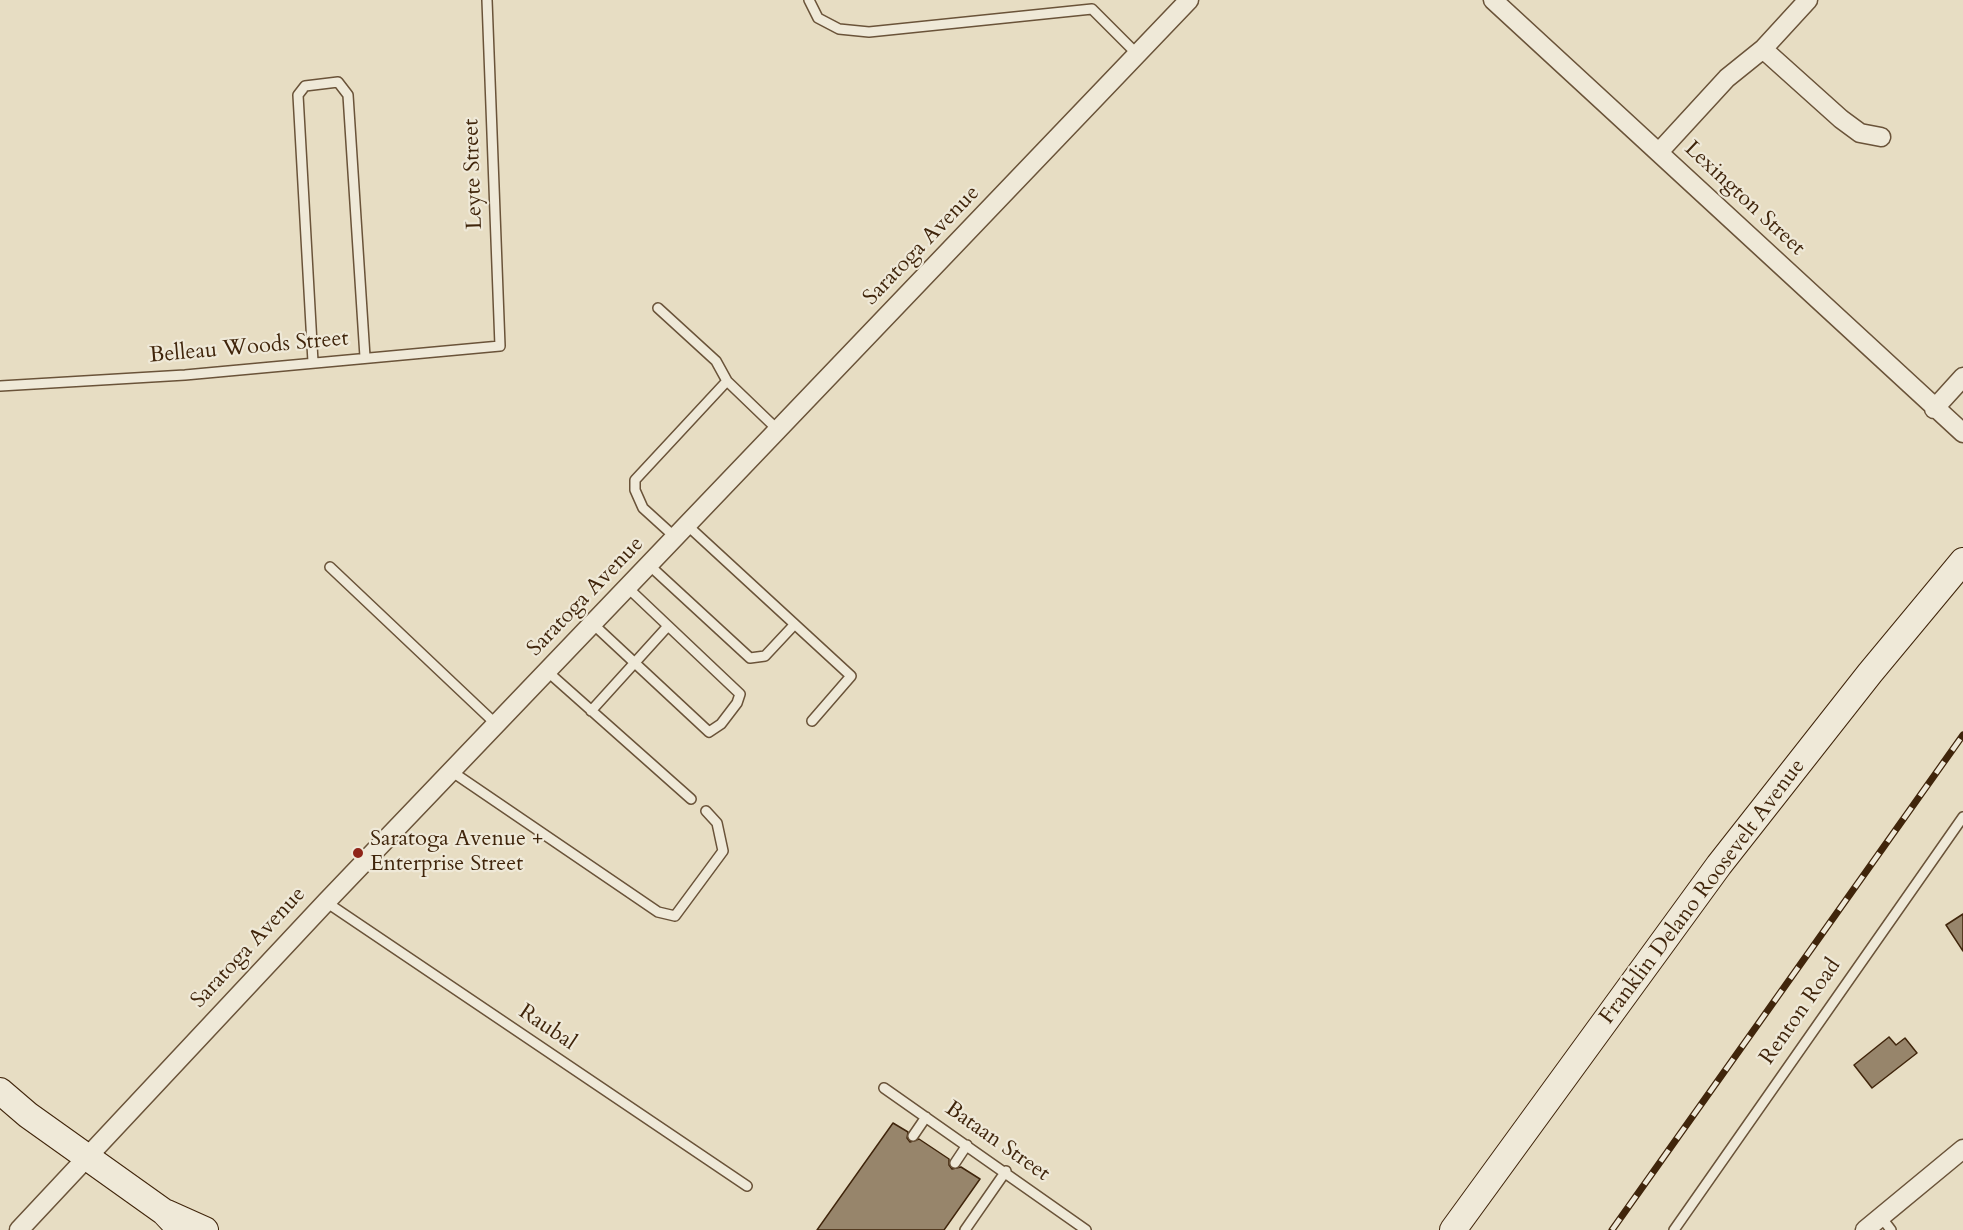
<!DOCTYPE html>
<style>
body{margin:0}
canvas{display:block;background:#e7ddc3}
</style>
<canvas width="1963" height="1230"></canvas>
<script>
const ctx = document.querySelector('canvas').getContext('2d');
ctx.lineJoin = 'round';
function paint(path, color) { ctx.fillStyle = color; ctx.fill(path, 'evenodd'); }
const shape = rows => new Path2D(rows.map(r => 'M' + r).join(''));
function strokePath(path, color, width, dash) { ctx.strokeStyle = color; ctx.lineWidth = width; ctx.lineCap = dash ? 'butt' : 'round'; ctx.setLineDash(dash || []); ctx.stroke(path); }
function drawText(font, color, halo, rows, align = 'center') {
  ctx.font = font + ' Cardo,serif'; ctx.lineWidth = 4.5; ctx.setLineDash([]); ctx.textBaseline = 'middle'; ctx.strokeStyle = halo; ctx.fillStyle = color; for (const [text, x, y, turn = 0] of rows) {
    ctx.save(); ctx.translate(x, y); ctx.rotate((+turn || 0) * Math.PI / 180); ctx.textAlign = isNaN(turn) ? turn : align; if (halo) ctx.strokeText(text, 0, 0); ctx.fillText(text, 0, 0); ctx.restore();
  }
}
const building = shape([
 [1963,914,1963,951,1946,925,1963,914],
 [1889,1037,1896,1045,1905,1038,1917,1053,1872,1088,1854,1065,1889,1037],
 [893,1123,908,1132,907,1138,910,1142,919,1139,949,1159,949,1165,952,1169,961,1167,980,1179,944,1230,817,1230,893,1123]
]);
paint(building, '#97856b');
strokePath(building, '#40250b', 1.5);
const lane = shape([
 [809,0,818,18,839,29,869,32,1092,9,1138,55],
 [658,308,716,361,727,381],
 [313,362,298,95,305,86,338,82,348,95,365,357],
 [0,386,185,375,500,346,487,0],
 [688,526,851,676,812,721],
 [676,538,643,508,635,490,635,480,727,381,779,431],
 [649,565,750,658,765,656,794,625],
 [330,567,497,725],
 [593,624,709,732,721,724,737,703,740,694,627,587],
 [548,672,691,799],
 [591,711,668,626],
 [451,771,658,912,675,916,723,851,717,823,706,811],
 [326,902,747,1186],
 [884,1088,1086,1230],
 [913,1136,926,1117],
 [955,1163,967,1145],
 [1881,1217,1891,1230],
 [965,1230,1006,1171],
 [1674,1230,1963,817]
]);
const street = shape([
 [1493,0,1963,433],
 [1763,49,1841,119,1860,133,1881,137],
 [1659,152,1727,78,1763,49,1808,0],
 [1934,409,1963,377],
 [19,1230,326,902,1189,0],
 [1865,1230,1963,1149]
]);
const secondary = shape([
 [0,1091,28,1115,164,1212,181,1230],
 [167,1213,205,1230],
 [1453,1230,1719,865,1870,673,1963,561]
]);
strokePath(lane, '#6a5339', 12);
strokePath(street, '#6a5339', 21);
strokePath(secondary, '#40250b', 28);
strokePath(lane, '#efe9d8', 9);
strokePath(street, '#efe9d8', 18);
strokePath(secondary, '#efe9d8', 26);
const rail = shape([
 [1612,1230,1963,735]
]);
strokePath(rail, '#40250b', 7);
strokePath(rail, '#efe9d8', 4.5, [14]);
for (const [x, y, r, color] of [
 [358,853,6,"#8f2418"]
]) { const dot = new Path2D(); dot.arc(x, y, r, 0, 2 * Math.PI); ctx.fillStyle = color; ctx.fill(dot); strokePath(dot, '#efe9d8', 2); }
drawText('22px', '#40250b', '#efe9d8', [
 ["Leyte Street",474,174,-92],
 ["Lexington Street",1744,199,43],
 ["Saratoga Avenue",922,246,-46],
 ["Belleau Woods Street",249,348,-5],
 ["Saratoga Avenue",586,597,-46],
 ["Franklin Delano Roosevelt Avenue",1703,892,-53],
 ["Saratoga Avenue",249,948,-47],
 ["Renton Road",1801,1012,-55],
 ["Raubal",547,1028,34],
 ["Bataan Street",997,1142,35]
]);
drawText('22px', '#40250b', '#efe9d8', [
 ["Saratoga Avenue +",370,840],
 ["Enterprise Street",370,865]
], 'left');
</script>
